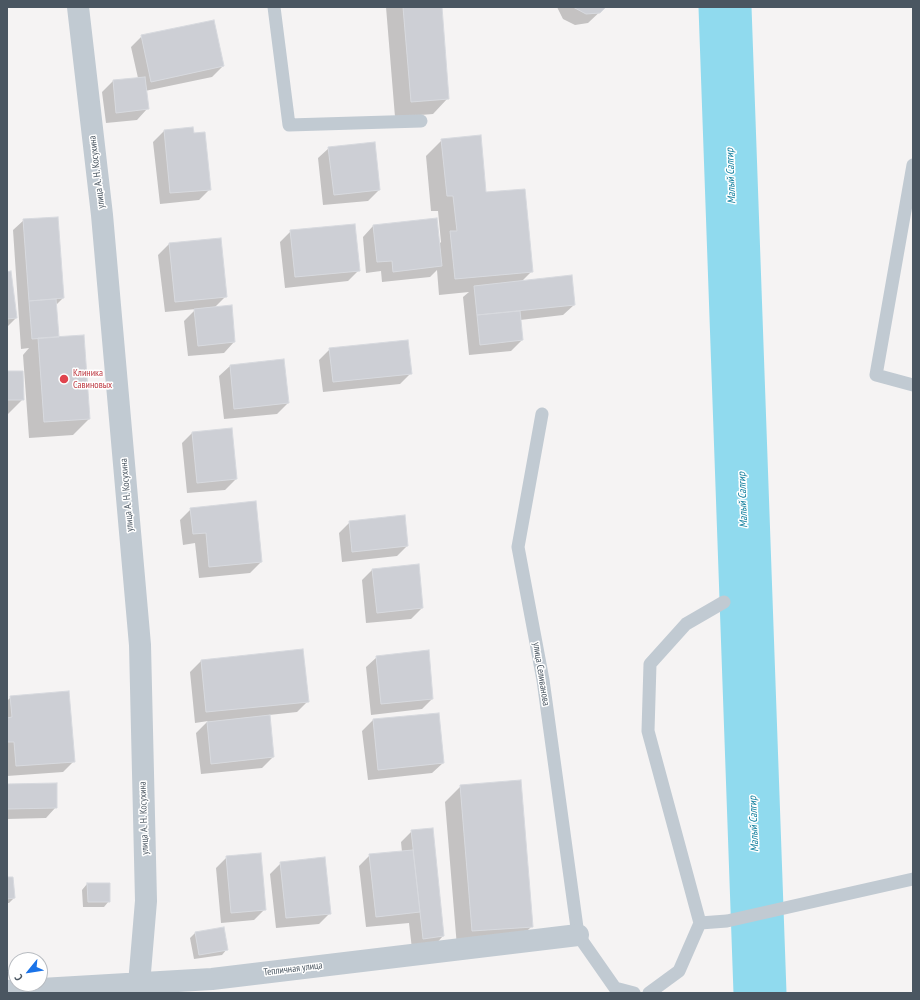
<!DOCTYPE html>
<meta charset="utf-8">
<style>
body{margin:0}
#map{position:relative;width:920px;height:1000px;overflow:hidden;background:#f5f3f3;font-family:"PT Sans Narrow",sans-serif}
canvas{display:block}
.frame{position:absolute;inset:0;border:8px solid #4a5661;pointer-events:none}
.north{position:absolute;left:8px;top:952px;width:40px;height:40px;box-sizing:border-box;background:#fff;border:1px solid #b7bbc0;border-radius:50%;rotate:240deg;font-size:11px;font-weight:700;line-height:16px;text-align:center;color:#4a5661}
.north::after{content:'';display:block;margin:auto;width:14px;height:18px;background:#1a73e8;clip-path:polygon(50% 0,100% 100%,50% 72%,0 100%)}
</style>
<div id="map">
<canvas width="920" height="1000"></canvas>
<div class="frame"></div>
<div class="north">С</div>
</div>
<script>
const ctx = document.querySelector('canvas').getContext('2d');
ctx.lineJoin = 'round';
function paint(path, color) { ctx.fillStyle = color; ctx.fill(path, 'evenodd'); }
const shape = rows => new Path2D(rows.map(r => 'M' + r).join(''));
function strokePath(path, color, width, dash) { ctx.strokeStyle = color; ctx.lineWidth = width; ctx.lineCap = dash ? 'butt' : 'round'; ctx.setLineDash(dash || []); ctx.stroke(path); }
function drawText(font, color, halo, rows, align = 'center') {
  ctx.font = font + ' "PT Sans Narrow",sans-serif'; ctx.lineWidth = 3; ctx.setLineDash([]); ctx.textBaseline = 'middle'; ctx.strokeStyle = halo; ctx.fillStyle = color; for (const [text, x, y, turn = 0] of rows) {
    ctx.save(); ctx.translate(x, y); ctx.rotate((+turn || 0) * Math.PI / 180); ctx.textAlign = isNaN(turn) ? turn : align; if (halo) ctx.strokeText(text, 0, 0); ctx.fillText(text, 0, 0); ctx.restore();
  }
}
paint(shape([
 [386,7,441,7,448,98,433,114,395,117],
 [557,7,605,7,588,23,575,25,563,19],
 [142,36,223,66,212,77,145,91,147,109,137,120,106,123,102,92,113,81,138,78,131,47],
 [164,131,193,134,210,189,199,200,160,204,153,142],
 [442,140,486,193,531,272,521,282,574,305,563,315,520,320,522,340,511,351,469,355,463,297,469,292,439,295,437,270,430,277,382,282,381,271,366,273,363,237,373,226,439,244,441,242,438,211,431,211,426,156],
 [329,148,379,190,368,201,323,205,318,158],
 [24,220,63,298,56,305,58,336,89,419,73,435,29,438,23,355,29,348,21,349,13,230],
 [291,231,359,270,348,281,285,288,280,242],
 [169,244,226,296,214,308,234,342,224,353,188,356,184,321,196,309,165,312,158,255],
 [7,273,16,318,7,327],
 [330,349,410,374,400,384,323,392,319,360],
 [230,366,288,403,277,414,224,419,219,376],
 [7,372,23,399,7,415],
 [231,429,236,479,225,490,187,493,182,443,192,433],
 [191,509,261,562,250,573,199,578,195,543,183,545,180,520],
 [350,522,407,546,397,556,342,562,339,533],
 [372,570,422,608,411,619,366,623,362,580],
 [303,650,308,701,297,712,269,715,273,757,262,768,201,774,196,733,208,721,195,723,190,672,201,661],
 [377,657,432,699,422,709,371,715,366,667],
 [11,697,74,761,63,772,7,776,7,701],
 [373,720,443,763,432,773,368,780,362,731],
 [7,785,56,807,46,818,7,819],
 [461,786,532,926,516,942,457,947,445,802],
 [432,829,443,936,433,947,412,949,409,923,366,927,359,866,370,855,402,852,401,842,412,831],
 [227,857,265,909,254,920,221,923,216,868],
 [281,863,330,913,319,924,276,928,270,874],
 [7,878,14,898,9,903,7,903],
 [87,884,109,901,104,907,83,907,82,890],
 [195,933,227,949,222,955,194,959,190,938]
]), '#0003');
strokePath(shape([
 [725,7,760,993]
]), '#90daee', 53);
const building = shape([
 [403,7,442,7,449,99,411,102,403,7],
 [573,7,606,7,600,13,586,14,573,7],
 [214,20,224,66,151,82,141,35,214,20],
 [145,77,149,109,116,113,113,80,145,77],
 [193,127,194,133,205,132,211,190,170,193,164,130,193,127],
 [481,135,486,192,525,189,533,272,455,279,450,231,457,231,453,196,447,196,441,139,481,135],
 [375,142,380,190,334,195,328,147,375,142],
 [58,217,64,298,29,301,23,219,58,217],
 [437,218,442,266,393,272,392,261,377,262,373,225,437,218],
 [355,224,360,271,295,277,290,230,355,224],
 [221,238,227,297,175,302,169,243,221,238],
 [11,271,17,318,7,319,7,272,11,271],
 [572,275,575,305,477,315,474,286,572,275],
 [56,299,59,337,32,339,29,301,56,299],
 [232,305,235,342,198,346,194,309,232,305],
 [520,311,523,340,480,345,477,315,520,311],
 [84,335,90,419,44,422,38,338,84,335],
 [408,340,412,374,333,382,329,348,408,340],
 [284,359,289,403,234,409,230,365,284,359],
 [7,371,23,371,24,400,7,400,7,371],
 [232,428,237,479,197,483,192,432,232,428],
 [256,501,262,562,209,567,206,533,193,534,190,508,256,501],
 [405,515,408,546,352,552,349,521,405,515],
 [419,564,423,608,377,613,372,569,419,564],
 [303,649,309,702,206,712,201,660,303,649],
 [429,650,433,699,381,704,376,656,429,650],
 [69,691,75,762,16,766,14,742,7,742,7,718,12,717,10,696,69,691],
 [439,713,444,763,378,770,373,719,439,713],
 [270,715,274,757,211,764,207,722,270,715],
 [521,780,533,927,472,931,460,785,521,780],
 [57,783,57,808,7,809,7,784,57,783],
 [433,828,444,936,423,939,411,830,433,828],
 [413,850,420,912,376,917,369,854,413,850],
 [261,853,266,910,231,913,226,856,261,853],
 [325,857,331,914,286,918,280,862,325,857],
 [7,877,13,877,15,898,7,899,7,877],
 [87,883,110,883,110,902,88,902,87,883],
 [224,927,228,950,199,955,195,932,224,927]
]);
paint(building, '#cdcfd5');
strokePath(building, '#d7d9de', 1);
strokePath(shape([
 [274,7,289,125,421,121],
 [913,165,876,375,913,385],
 [542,414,518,547,543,680,578,935,615,988,634,993],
 [700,923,648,731,650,664,686,624,724,602],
 [649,993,679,971,700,923,727,921,913,879]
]), '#c1cad2', 13);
strokePath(shape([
 [78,7,102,215,140,645,146,901,139,984],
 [7,991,212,979,578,935]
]), '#c1cad2', 22);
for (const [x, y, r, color] of [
 [64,379,5,"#e0444e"]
]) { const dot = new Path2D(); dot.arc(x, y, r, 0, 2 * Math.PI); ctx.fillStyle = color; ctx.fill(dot); strokePath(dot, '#fff', 1.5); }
drawText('10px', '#4a5661', '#fff', [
 ["улица А. Н. Косухина",97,172,-97],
 ["улица А. Н. Косухина",127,495,-95],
 ["улица Селиванова",541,674,81],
 ["улица А. Н. Косухина",144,818,-92],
 ["Тепличная улица",293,969,-7]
]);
drawText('10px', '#be3a42', '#fff', [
 ["Клиника",73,373],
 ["Савиновых",73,385]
], 'left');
drawText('italic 11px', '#0c7c9b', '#fff', [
 ["Малый Салгир",731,176,-92],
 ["Малый Салгир",743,500,-92],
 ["Малый Салгир",754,824,-92]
]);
</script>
